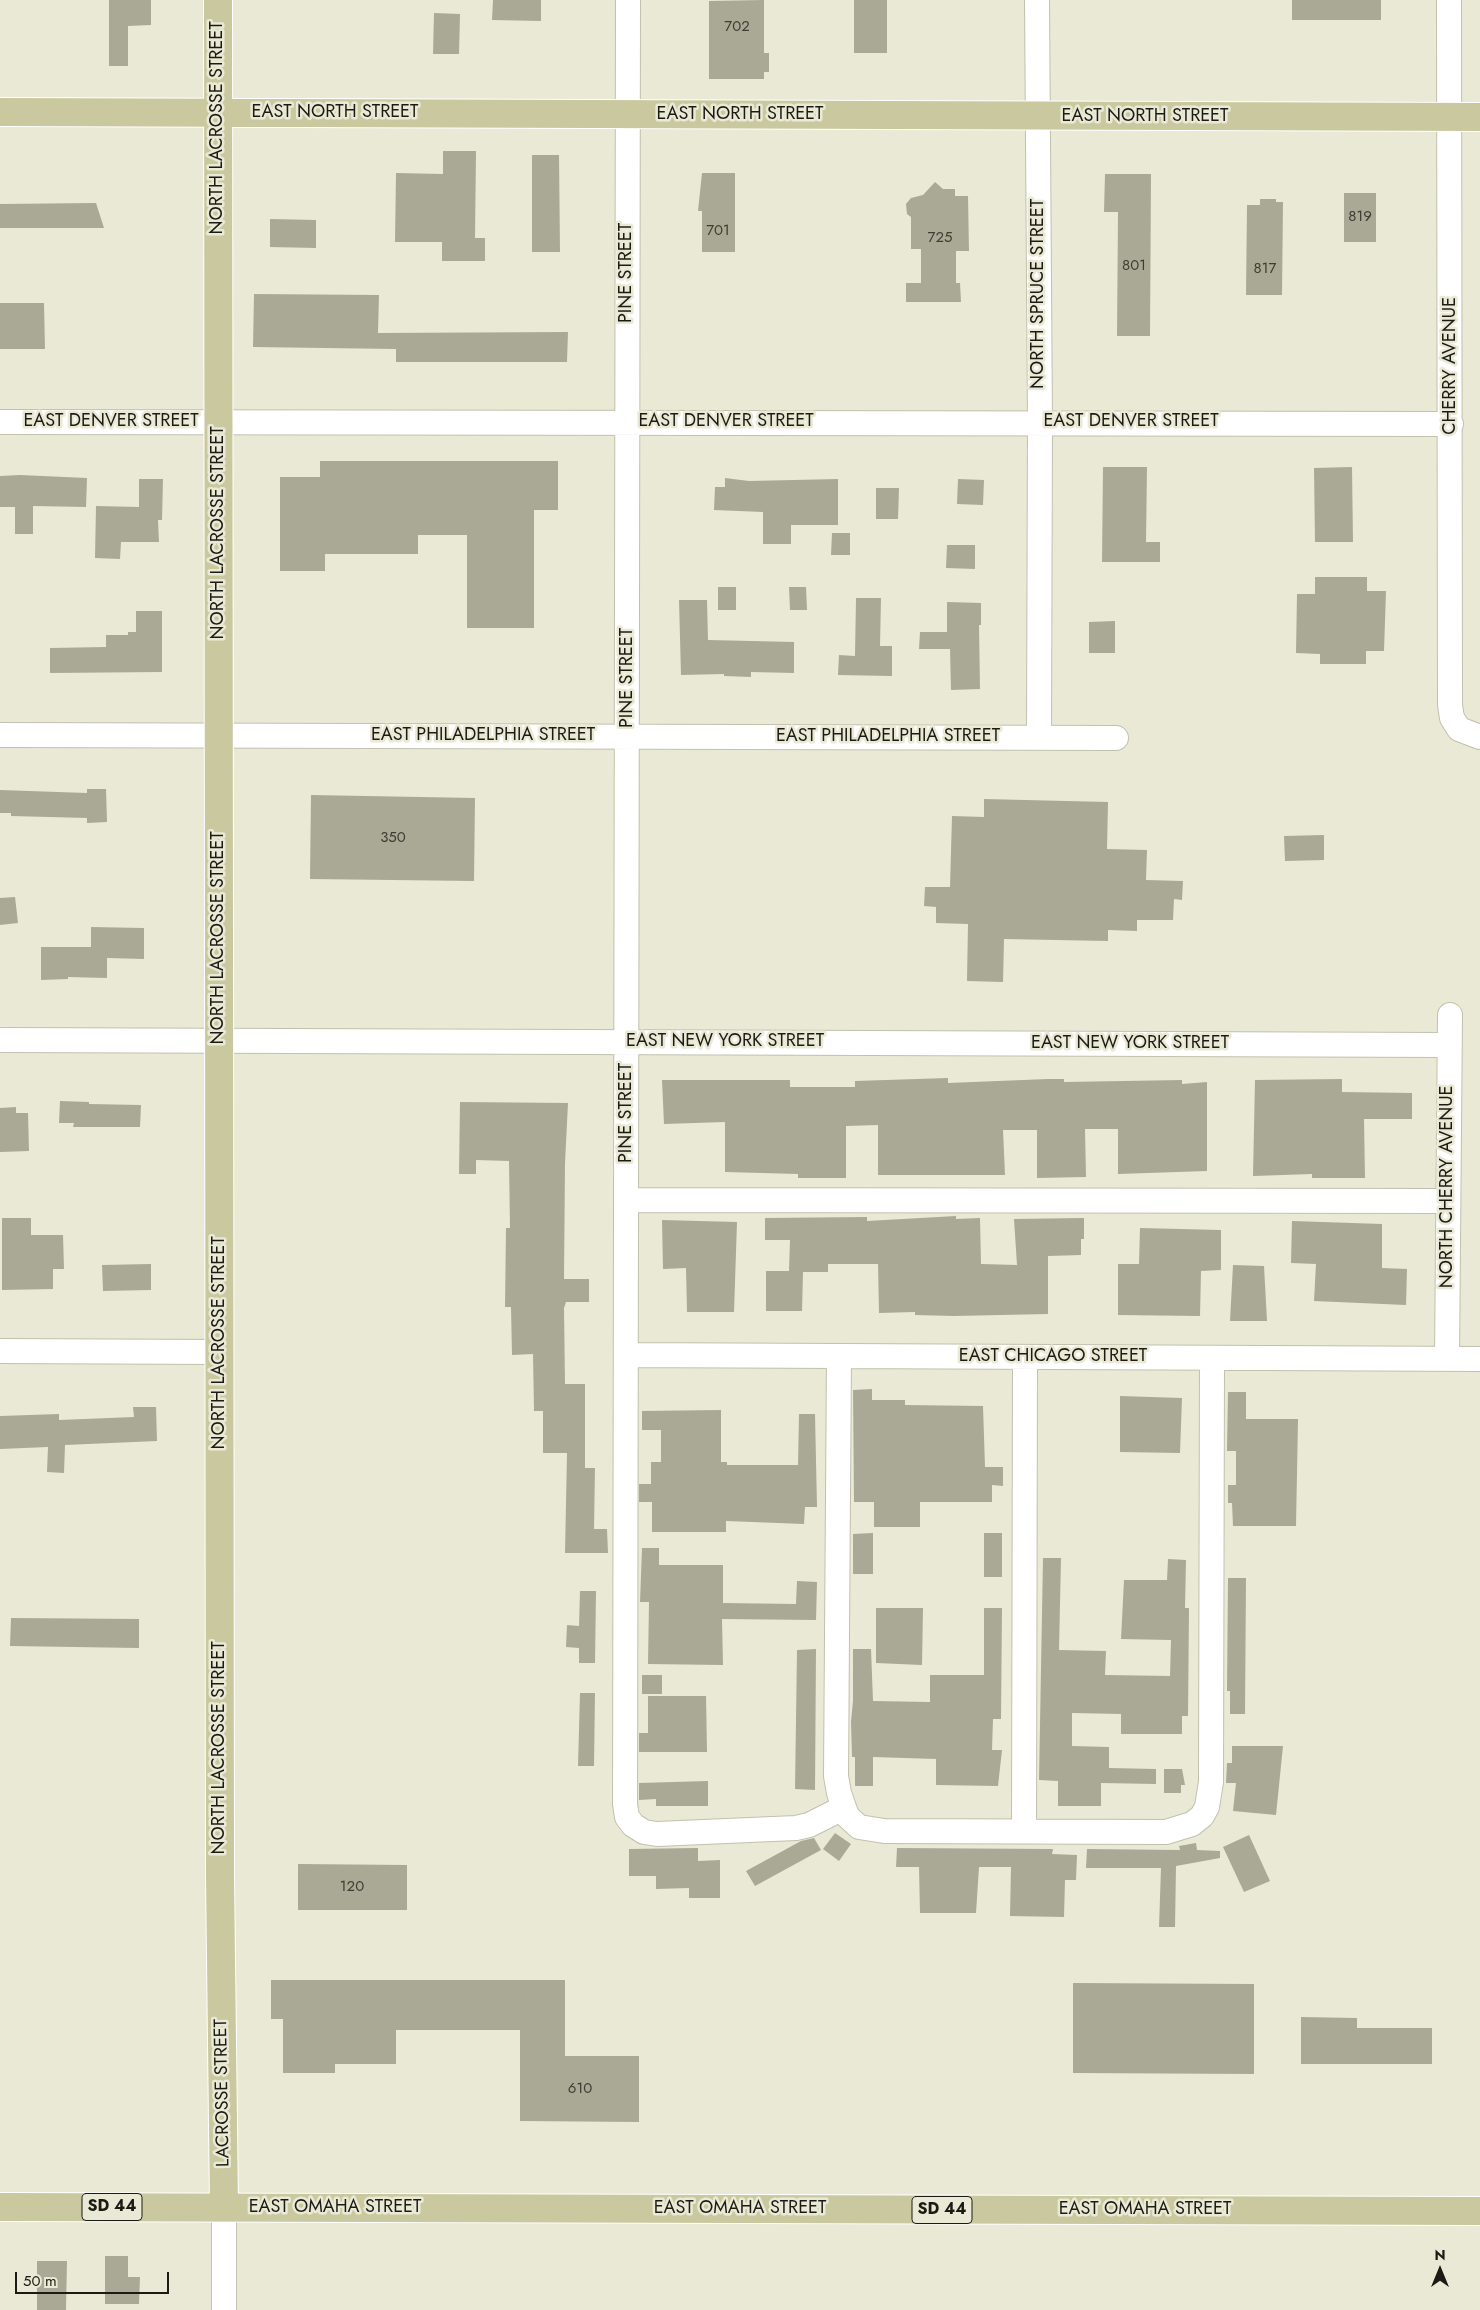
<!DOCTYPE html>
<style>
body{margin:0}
#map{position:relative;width:1480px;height:2310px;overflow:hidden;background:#e9e9d5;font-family:Jost,sans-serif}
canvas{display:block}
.north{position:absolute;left:1415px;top:2245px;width:50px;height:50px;-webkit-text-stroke:4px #e9e9d5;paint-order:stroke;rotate:0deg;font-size:14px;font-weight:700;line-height:20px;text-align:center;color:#1b1b14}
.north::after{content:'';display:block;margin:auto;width:18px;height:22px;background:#1b1b14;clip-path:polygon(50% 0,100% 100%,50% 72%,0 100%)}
.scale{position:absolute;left:15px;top:2272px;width:154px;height:22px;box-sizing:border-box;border:2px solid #1b1b14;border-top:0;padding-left:6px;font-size:15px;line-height:18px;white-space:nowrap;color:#1b1b14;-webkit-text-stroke:4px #e9e9d5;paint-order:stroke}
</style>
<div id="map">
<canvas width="1480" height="2310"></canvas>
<div class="north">N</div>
<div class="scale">50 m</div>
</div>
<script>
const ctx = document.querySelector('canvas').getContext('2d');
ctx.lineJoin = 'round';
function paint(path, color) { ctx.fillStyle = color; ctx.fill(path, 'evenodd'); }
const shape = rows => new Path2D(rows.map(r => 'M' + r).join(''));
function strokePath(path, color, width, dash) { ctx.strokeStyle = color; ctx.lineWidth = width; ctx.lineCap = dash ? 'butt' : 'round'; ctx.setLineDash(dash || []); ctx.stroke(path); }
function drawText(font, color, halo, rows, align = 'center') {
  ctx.font = font + ' Jost,sans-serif'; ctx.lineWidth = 5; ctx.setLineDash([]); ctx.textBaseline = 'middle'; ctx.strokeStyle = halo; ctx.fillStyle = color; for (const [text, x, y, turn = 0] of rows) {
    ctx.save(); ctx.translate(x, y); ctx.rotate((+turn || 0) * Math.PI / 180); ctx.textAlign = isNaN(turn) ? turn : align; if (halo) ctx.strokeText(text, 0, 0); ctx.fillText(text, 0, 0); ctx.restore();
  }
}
paint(shape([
 [109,0,151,0,151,25,128,26,128,66,109,66],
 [493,0,541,0,541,21,492,20],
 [764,0,764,53,769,53,769,72,764,72,764,79,709,79,709,1],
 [854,0,887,0,887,53,854,53],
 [1292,0,1381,0,1381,20,1292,20],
 [434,13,460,14,459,54,433,54],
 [443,151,476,151,475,238,485,238,485,261,442,261,442,242,395,242,396,173,443,174],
 [532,155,559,155,560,252,532,252],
 [702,173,735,173,735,252,702,252,702,211,698,211],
 [1105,174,1151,174,1150,336,1117,336,1118,212,1104,212],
 [935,182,943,189,955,189,955,196,968,196,969,251,956,251,956,283,960,283,961,302,906,302,906,283,921,283,921,249,911,249,911,217,907,214,906,204,911,198,923,195],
 [1344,193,1376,193,1376,242,1344,242],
 [1260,199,1276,199,1276,202,1283,202,1282,295,1246,295,1247,205,1260,205],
 [96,203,104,228,0,228,0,204],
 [270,219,316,220,316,248,270,247],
 [254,294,379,295,378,333,568,332,567,362,396,362,396,349,253,347],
 [0,303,44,303,45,349,0,349],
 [320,461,558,461,558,510,534,510,534,628,467,628,467,535,418,535,418,554,325,554,325,571,280,571,280,477,320,477],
 [1103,467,1147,467,1146,542,1160,542,1160,562,1102,562],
 [1352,467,1353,542,1315,542,1314,468],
 [20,475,87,478,86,507,33,506,33,534,15,534,15,507,0,507,0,476],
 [725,478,749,481,838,479,838,525,791,525,791,544,763,544,763,512,714,510,715,487,725,487],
 [139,479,163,479,162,520,158,520,159,542,121,542,120,559,95,558,96,506,139,507],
 [958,479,984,480,983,505,957,504],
 [876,488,899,488,898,519,876,519],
 [832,533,850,533,850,555,831,555],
 [947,545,975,545,975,569,946,568],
 [1315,577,1367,577,1367,591,1386,591,1384,651,1366,651,1366,664,1320,664,1320,654,1296,653,1297,594,1315,594],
 [718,587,736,587,736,610,718,610],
 [789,587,806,587,807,610,790,610],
 [856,598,881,598,880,646,892,646,892,676,838,675,839,655,855,656],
 [679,600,707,600,708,640,794,642,794,673,751,672,751,677,724,676,724,674,681,675],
 [947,602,981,603,981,625,979,625,980,689,951,690,950,649,919,649,920,632,947,632],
 [136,611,162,611,162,672,50,673,50,648,106,647,106,635,128,635,128,632,136,632],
 [1115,621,1115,653,1089,653,1089,622],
 [87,789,106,789,107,822,87,823,87,818,11,816,11,813,0,813,0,790,87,793],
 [311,795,475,798,474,881,310,879],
 [984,799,1108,802,1107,849,1147,850,1146,880,1183,881,1182,900,1174,899,1173,920,1137,920,1137,931,1108,930,1108,941,1004,939,1003,982,967,981,968,924,936,923,936,907,924,906,925,887,950,887,952,816,984,817],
 [1324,835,1324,860,1285,861,1284,836],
 [15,897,18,923,0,925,0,898],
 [91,927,144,928,144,959,107,958,107,978,68,977,68,979,41,980,41,947,91,947],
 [948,1078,948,1083,1048,1079,1064,1079,1064,1082,1182,1080,1182,1084,1207,1082,1207,1171,1118,1174,1118,1129,1085,1129,1086,1177,1037,1178,1037,1130,1003,1130,1005,1175,878,1175,878,1125,846,1126,846,1178,798,1178,798,1174,725,1172,725,1122,664,1124,662,1080,790,1080,790,1087,855,1087,855,1081],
 [1342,1079,1342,1092,1412,1093,1412,1119,1364,1119,1365,1178,1312,1178,1312,1174,1253,1176,1255,1080],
 [60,1101,89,1102,89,1104,141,1105,140,1127,73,1127,74,1123,59,1123],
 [460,1102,568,1103,565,1163,564,1279,589,1279,589,1302,566,1302,564,1308,565,1384,585,1384,585,1468,595,1468,594,1529,607,1529,608,1553,565,1553,567,1453,543,1453,543,1411,534,1411,533,1354,512,1355,511,1307,505,1307,506,1228,510,1228,509,1161,476,1160,476,1174,459,1174],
 [16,1107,16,1113,28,1113,29,1151,0,1152,0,1108],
 [956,1216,956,1219,980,1218,981,1264,1017,1265,1014,1219,1084,1218,1084,1239,1081,1239,1081,1255,1048,1256,1048,1314,954,1316,915,1315,915,1312,879,1313,878,1264,828,1264,828,1272,803,1272,802,1311,766,1311,766,1271,789,1271,790,1240,765,1240,765,1218,867,1217,867,1221],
 [2,1218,31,1218,31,1235,63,1235,64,1269,53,1269,53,1289,2,1290],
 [662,1220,737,1222,734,1312,687,1312,686,1268,663,1269],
 [1292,1221,1382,1224,1382,1268,1407,1269,1406,1305,1314,1301,1316,1264,1291,1263],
 [1140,1228,1221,1230,1221,1270,1201,1271,1200,1316,1118,1315,1118,1264,1139,1264],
 [151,1264,151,1290,103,1291,102,1265],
 [1233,1265,1264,1266,1267,1321,1230,1321],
 [872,1389,872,1400,905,1400,905,1405,983,1406,985,1467,1003,1467,1003,1486,992,1485,992,1502,920,1502,920,1527,874,1527,874,1502,854,1502,853,1390],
 [1228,1392,1246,1392,1246,1419,1298,1419,1296,1526,1233,1526,1232,1503,1228,1503,1228,1485,1236,1485,1236,1451,1227,1451],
 [1120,1396,1182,1398,1180,1453,1120,1452],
 [133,1407,156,1407,157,1441,65,1445,64,1473,47,1472,48,1447,0,1449,0,1416,59,1414,59,1420,134,1417],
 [721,1410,721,1462,727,1462,727,1465,798,1465,799,1414,815,1414,817,1507,805,1507,804,1524,726,1521,726,1532,652,1532,652,1502,639,1502,639,1484,651,1484,651,1462,661,1462,661,1430,642,1430,642,1411],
 [873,1533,873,1574,853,1574,853,1534],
 [984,1533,1002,1533,1002,1577,984,1577],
 [642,1548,659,1548,659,1565,723,1565,723,1603,796,1604,797,1581,817,1582,816,1620,722,1619,723,1665,648,1664,649,1602,640,1602],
 [1043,1558,1061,1558,1059,1650,1106,1651,1105,1675,1170,1676,1171,1640,1121,1639,1124,1580,1167,1580,1168,1559,1186,1560,1185,1608,1189,1608,1188,1716,1182,1716,1182,1734,1121,1734,1121,1714,1072,1713,1072,1746,1109,1747,1109,1768,1156,1769,1156,1784,1101,1783,1101,1806,1058,1806,1058,1781,1039,1780],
 [1228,1578,1246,1578,1245,1714,1230,1714,1230,1691,1227,1691],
 [580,1591,596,1591,595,1663,579,1663,579,1648,566,1647,567,1625,579,1626],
 [876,1608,923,1608,922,1665,876,1663],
 [984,1608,1002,1608,1001,1719,993,1719,992,1750,1002,1750,998,1786,936,1785,936,1759,873,1757,873,1786,855,1786,855,1757,852,1757,851,1722,853,1701,853,1649,871,1649,873,1701,930,1702,930,1675,984,1675],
 [11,1618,139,1619,139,1648,10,1646],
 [816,1649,815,1790,795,1789,797,1650],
 [642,1675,662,1675,662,1694,642,1694],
 [580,1693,595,1693,594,1766,578,1766],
 [648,1696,706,1696,707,1752,639,1752,639,1733,648,1733],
 [1232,1746,1283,1746,1276,1815,1233,1811,1236,1783,1226,1783,1227,1763,1232,1763],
 [1164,1769,1182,1769,1185,1785,1181,1785,1181,1793,1164,1793],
 [708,1781,708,1806,656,1806,656,1799,639,1800,639,1783],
 [835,1833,851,1844,839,1861,823,1849],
 [1249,1835,1270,1881,1244,1892,1223,1847],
 [814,1838,821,1850,755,1886,746,1871,801,1841],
 [1196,1843,1197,1850,1220,1851,1220,1858,1176,1866,1175,1927,1159,1927,1161,1868,1086,1868,1087,1849,1180,1850,1179,1846],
 [698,1848,698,1861,720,1860,720,1898,689,1898,689,1888,656,1889,656,1876,629,1876,629,1849],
 [897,1848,1053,1849,1052,1854,1077,1855,1076,1880,1065,1880,1064,1917,1010,1916,1011,1867,979,1867,976,1913,920,1913,919,1867,896,1867],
 [298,1864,407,1865,407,1910,298,1910],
 [271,1980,565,1980,565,2056,639,2056,639,2122,520,2121,520,2030,396,2030,396,2064,335,2064,335,2073,283,2073,283,2019,271,2019],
 [1073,1983,1254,1984,1254,2074,1073,2073],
 [1301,2017,1357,2018,1357,2028,1432,2028,1432,2064,1301,2064],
 [105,2256,128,2256,128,2277,140,2277,139,2304,105,2304],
 [37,2261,67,2261,66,2310,37,2310]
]), '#a9a996');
const minor = shape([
 [628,0,625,1804,627,1817,633,1825,644,1832,657,1834,796,1828,809,1825,843,1808],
 [1037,0,1040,422,1039,737],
 [1449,0,1450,705,1452,718,1459,729,1480,737],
 [0,422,1451,424],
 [0,735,1116,738],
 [0,1040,1449,1045],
 [627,1200,1448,1201],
 [0,1351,220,1352],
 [627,1355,1480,1359],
 [839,1356,836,1776,839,1793,847,1816,859,1827,884,1831,1166,1832,1192,1824,1202,1816,1207,1807,1211,1782,1212,1358],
 [1447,1359,1450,1015],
 [1024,1831,1025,1357],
 [224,2310,224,2207]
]);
const major = shape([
 [218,0,220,1876,224,2207],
 [0,112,1480,117],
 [0,2207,1480,2211]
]);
strokePath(minor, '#c1c1ae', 26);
strokePath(major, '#fff', 30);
strokePath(minor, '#fff', 24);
strokePath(major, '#cac89e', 28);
drawText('15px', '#3e3e34', null, [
 ["702",737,27],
 ["819",1360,217],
 ["701",718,231],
 ["725",940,238],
 ["801",1134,266],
 ["817",1265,269],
 ["350",393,838],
 ["120",352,1887],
 ["610",580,2089]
]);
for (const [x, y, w] of [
 [112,2207,60],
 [942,2210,60]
]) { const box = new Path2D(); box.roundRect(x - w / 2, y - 13.5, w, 27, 4); ctx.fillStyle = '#e9e9d5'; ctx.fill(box); strokePath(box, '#1b1b14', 1); }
drawText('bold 16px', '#1b1b14', null, [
 ["SD 44",112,2207],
 ["SD 44",942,2210]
]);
drawText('18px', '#1b1b14', '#e9e9d5', [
 ["EAST NORTH STREET",335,113],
 ["EAST NORTH STREET",740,115],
 ["EAST NORTH STREET",1145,117],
 ["NORTH LACROSSE STREET",218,128,-90],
 ["PINE STREET",627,273,-90],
 ["NORTH SPRUCE STREET",1039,294,-90],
 ["CHERRY AVENUE",1451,366,-90],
 ["EAST DENVER STREET",111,422],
 ["EAST DENVER STREET",726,422],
 ["EAST DENVER STREET",1131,422],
 ["NORTH LACROSSE STREET",219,533,-90],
 ["PINE STREET",628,678,-90],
 ["EAST PHILADELPHIA STREET",483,736],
 ["EAST PHILADELPHIA STREET",888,737],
 ["NORTH LACROSSE STREET",219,938,-90],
 ["EAST NEW YORK STREET",725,1042],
 ["EAST NEW YORK STREET",1130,1044],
 ["PINE STREET",627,1113,-90],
 ["NORTH CHERRY AVENUE",1448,1187,-90],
 ["NORTH LACROSSE STREET",220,1343,-90],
 ["EAST CHICAGO STREET",1053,1357],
 ["NORTH LACROSSE STREET",220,1748,-90],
 ["LACROSSE STREET",223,2093,-91],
 ["EAST OMAHA STREET",335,2208],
 ["EAST OMAHA STREET",740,2209],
 ["EAST OMAHA STREET",1145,2210]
]);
</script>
